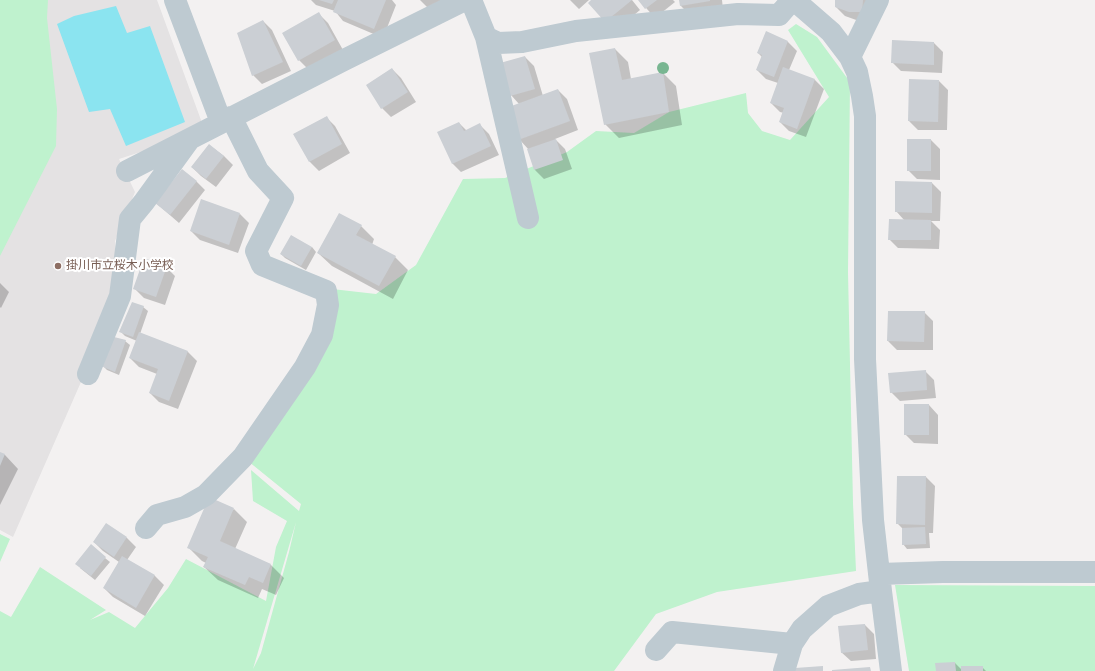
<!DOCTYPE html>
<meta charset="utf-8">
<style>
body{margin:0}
canvas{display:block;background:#f3f1f1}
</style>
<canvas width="1095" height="671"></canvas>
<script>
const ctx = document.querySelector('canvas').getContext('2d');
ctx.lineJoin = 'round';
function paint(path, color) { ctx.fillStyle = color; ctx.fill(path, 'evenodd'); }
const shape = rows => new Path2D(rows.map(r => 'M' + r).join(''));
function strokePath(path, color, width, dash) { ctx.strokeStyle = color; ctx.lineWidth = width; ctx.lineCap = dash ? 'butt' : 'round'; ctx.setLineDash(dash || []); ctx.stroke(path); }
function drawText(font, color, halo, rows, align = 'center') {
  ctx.font = font + ' "PT Sans Narrow","Noto Sans JP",sans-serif'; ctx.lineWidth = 4; ctx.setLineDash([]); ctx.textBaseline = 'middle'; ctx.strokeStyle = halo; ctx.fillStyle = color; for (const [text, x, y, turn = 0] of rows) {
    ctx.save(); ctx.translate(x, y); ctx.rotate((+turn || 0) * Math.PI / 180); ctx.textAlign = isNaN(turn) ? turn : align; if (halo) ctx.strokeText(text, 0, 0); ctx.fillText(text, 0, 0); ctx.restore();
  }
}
paint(shape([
 [0,0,157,0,205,131,119,159,135,192,115,241,117,292,88,366,13,537,0,530]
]), '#e4e2e3');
paint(shape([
 [0,0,48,0,47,18,57,109,56,146,0,256],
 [796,24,817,37,850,82,848,272,853,503,856,571,717,592,656,614,614,671,0,671,0,611,11,617,40,567,106,610,90,620,109,612,135,628,168,588,186,559,266,601,276,547,287,521,253,501,251,470,299,511,301,504,243,457,319,357,332,289,376,294,416,265,463,179,505,178,567,152,596,131,634,133,669,112,746,93,748,113,762,131,790,140,829,97,788,30],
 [296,522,289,552,261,653,253,669],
 [0,534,10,539,0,562],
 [895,585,1095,586,1095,671,909,671]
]), '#bff2ce');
paint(shape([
 [116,6,127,33,150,26,185,122,126,146,110,109,89,112,57,24,74,16]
]), '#8be4f0');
paint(shape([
 [311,0,392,0,396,5,383,38,343,21,335,11,316,5],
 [420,0,454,0,428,8],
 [570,0,589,0,579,9],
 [593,0,632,0,640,10,615,31],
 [639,0,673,0,675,2,655,18],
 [680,0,722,0,723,9,690,15,681,6],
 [836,0,872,0,859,21,845,16,836,7],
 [319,14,328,23,343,50,308,69,299,60],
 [263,21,272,30,291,71,262,84,253,75],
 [766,33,788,42,797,51,789,70,815,80,824,89,806,137,789,131,780,122,784,113,780,112,771,103,778,83,766,79,757,70,762,57,758,53],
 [934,43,943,52,942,73,901,71,892,62],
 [615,49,628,62,631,79,663,73,676,86,682,125,619,138,605,124],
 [525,57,534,66,543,96,558,90,567,99,578,130,555,139,565,149,572,169,544,179,535,170,529,150,519,139,519,104,511,95],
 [392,69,401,78,416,102,391,117,382,108],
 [939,81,948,90,947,130,918,130,909,121],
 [326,117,335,126,350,153,319,171,310,162,295,135],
 [459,123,467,131,480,125,489,134,499,155,461,172,452,163],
 [931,140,940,149,940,180,917,179,908,170],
 [209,145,224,156,233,165,216,187,201,176,192,167],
 [196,181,205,190,179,223,156,203],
 [932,183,941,192,940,221,931,221,940,230,939,249,898,248,889,239,904,220,896,211],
 [240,214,249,223,238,253,200,240,191,231],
 [361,226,374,239,372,245,395,257,408,270,393,299,332,266,318,253],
 [312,247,316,252,306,270,285,258,281,254],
 [166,267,175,276,165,305,144,298,135,289],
 [0,283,9,292,1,308,0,307],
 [143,307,148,311,140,334,188,352,197,361,178,409,159,402,150,393,157,374,139,367,130,358,137,341,125,336,121,332],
 [924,312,933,321,933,350,897,350,888,341],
 [125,341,130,345,119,375,107,370,103,366],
 [925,371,934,380,936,398,900,401,891,392],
 [929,405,938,415,938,444,914,443,905,434],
 [0,453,5,455,18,469,0,505],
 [926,477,935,486,933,533,929,533,930,548,907,549,903,544,903,529,897,523],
 [234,509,247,522,235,549,271,565,284,578,276,595,262,589,258,598,218,580,204,567,206,563,202,561,188,547],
 [106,525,127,538,136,547,127,560,155,576,164,585,145,616,113,597,104,588,119,562,103,551,94,542],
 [105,558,110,562,95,580,80,568],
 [865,625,874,634,876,659,851,661,841,652],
 [955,663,962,670,982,667,986,671,937,671]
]), '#0003');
paint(shape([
 [319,0,334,0,332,4],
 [338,0,386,0,374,29,333,12],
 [591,0,632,0,605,22,588,3],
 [638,0,657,0,645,9],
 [679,0,710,0,710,1,680,6],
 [835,0,863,0,862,12,849,12,835,7],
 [319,12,335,40,298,61,282,33],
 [263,20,283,62,252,76,237,33],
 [766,31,788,41,774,77,756,70,762,55,757,53],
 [892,40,934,42,934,65,891,63],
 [615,48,622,80,663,72,669,112,604,125,589,53],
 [525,56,535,89,510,96,500,63],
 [783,67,815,79,797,129,779,122,784,108,770,103],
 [392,68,408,92,381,109,366,85],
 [909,79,939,80,938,122,908,121],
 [558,89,570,121,518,140,506,108],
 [327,116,342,144,309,162,293,134],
 [459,122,464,131,480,123,491,146,452,164,437,132],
 [556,139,563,160,534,170,527,149],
 [907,139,931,139,931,171,907,171],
 [209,144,224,156,206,179,191,167],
 [182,169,197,181,170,215,155,203],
 [895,181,932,182,932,213,895,212],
 [201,199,240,213,229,245,190,231],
 [339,213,362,225,356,235,396,256,379,286,317,253],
 [889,219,931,220,931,240,888,240],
 [291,235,312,247,301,266,280,254],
 [144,258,167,266,156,297,133,289],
 [132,302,144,306,133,337,119,332],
 [888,311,925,311,924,342,887,341],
 [139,332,188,351,169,401,149,393,158,369,129,358],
 [114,337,126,340,115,372,101,366],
 [926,370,927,390,890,393,888,373],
 [904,404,929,404,929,435,904,435],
 [0,452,5,454,0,466],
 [897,476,926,476,925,525,896,524],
 [209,497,234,508,220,541,271,564,263,583,249,577,245,585,203,567,208,557,187,548],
 [106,523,127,537,114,557,93,542],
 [925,527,926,544,902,545,902,528],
 [91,544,106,557,91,576,75,564],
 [122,556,155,575,136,608,103,588],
 [865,624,868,650,841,653,838,626],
 [955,662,956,671,936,671,935,663],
 [823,666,823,671,795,671,795,668],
 [961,666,983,666,983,671,961,671],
 [870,667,871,671,832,671,832,670]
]), '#cbcfd4');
strokePath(shape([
 [175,0,221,122],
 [471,0,486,37,498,43,522,42,576,31,738,14,779,15,792,0],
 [794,0,831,32,850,57,857,72,862,96,865,116,865,359,873,520,881,591,891,671],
 [486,37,528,218],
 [850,57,878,0],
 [127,171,344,60,465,0],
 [88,374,120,296,130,219,144,202,189,140],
 [146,528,157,515,185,507,206,495,243,457,305,367,322,335,328,305,326,291,262,265,256,251,283,198,258,171,231,117],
 [879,574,943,572,1095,572],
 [656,650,672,632,792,644],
 [784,671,792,644,802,629,828,606,859,594,881,591]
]), '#becad1', 22);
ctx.fillStyle = '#78b691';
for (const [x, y] of [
 [663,68]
]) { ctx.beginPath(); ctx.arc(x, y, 6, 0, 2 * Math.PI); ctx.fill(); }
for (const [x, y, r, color] of [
 [58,266,4,"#8d6e63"]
]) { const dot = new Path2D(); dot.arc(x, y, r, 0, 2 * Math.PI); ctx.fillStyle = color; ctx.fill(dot); strokePath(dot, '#fff', 1.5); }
drawText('12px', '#785e54', '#fff', [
 ["掛川市立桜木小学校",66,266]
], 'left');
</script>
